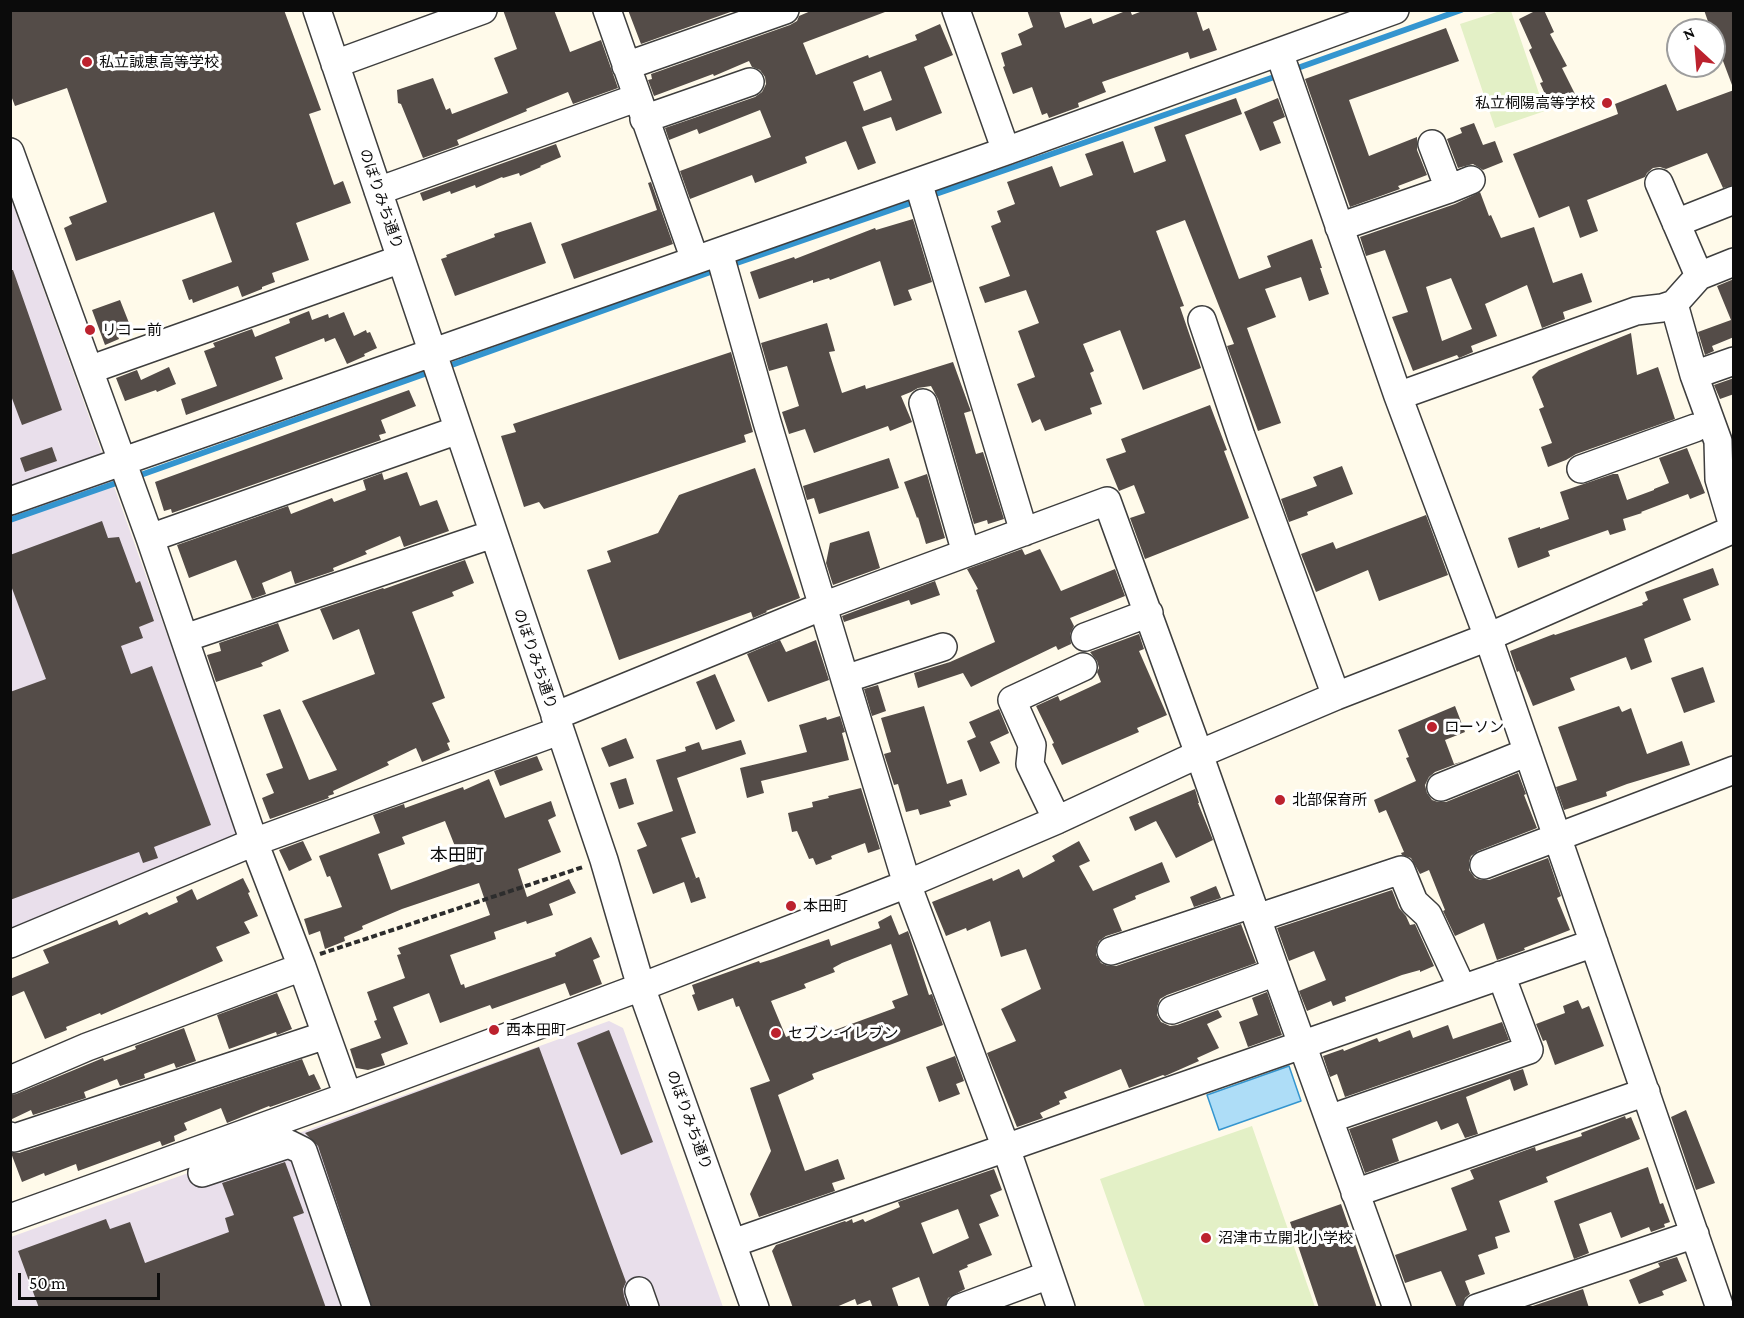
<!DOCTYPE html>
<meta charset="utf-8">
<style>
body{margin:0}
#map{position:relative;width:1744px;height:1318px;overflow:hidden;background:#fffaea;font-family:"Crimson Pro",serif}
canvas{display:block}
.frame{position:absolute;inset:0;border:12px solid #0b0b0b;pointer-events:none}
.north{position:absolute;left:1666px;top:18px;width:60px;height:60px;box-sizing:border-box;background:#fff;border:2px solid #9d9d9d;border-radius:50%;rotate:334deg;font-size:16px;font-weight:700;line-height:24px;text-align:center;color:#0b0b0b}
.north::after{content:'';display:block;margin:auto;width:21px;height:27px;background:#bc222e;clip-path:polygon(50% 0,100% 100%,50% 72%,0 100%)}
.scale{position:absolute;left:18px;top:1273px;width:142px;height:27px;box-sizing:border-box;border:3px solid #0b0b0b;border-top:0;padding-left:8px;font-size:18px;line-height:21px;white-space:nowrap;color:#0b0b0b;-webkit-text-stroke:4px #fff;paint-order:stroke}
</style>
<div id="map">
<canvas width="1744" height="1318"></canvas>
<div class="frame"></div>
<div class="north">N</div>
<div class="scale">50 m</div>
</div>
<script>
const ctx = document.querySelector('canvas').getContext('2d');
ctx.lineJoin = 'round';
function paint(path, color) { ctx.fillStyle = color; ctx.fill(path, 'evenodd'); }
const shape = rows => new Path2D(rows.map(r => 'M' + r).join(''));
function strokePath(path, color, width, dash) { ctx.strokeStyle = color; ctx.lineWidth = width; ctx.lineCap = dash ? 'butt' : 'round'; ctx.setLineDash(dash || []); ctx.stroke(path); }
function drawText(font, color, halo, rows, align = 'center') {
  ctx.font = font + ' "Crimson Pro","Noto Sans JP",serif'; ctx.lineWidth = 6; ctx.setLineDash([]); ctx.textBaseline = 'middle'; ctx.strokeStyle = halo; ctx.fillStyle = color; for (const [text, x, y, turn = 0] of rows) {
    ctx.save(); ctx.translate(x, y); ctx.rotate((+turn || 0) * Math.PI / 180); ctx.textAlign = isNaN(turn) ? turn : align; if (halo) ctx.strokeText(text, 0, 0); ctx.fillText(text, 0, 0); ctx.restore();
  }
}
paint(shape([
 [10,196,240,838,10,934],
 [609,1021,623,1028,723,1307,11,1308,11,1237]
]), '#e9dfeb');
paint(shape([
 [1500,11,1511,11,1545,111,1495,128,1460,24],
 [1252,1126,1315,1307,1145,1307,1100,1179]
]), '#e3f0c6');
const water = shape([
 [1289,1066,1301,1101,1219,1130,1207,1095,1289,1066]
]);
paint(water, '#aeddf7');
strokePath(water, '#3495cf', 1.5);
strokePath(shape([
 [1292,70,1461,10],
 [930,196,1280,75],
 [728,266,917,201],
 [446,367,716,270],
 [135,477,433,371],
 [10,520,122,481]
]), '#3495cf', 6);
paint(shape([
 [10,10,284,10,321,110,309,114,334,185,343,181,351,203,296,223,309,260,272,273,275,282,262,287,262,289,242,297,238,286,193,303,192,299,189,300,182,280,232,262,214,212,76,261,64,228,72,224,69,217,107,202,67,88,15,106,10,93],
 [503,10,554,10,570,52,601,40,618,88,573,104,568,92,526,109,527,111,457,140,459,145,423,158,401,104,398,103,397,90,433,78,446,110,450,108,452,114,508,93,494,58,517,49],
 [628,10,736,10,641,44],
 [813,10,885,10,885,12,803,43,816,75,868,55,869,58,917,40,915,35,940,24,953,55,924,67,942,113,896,131,891,117,862,127,876,163,858,170,846,141,805,157,807,163,755,183,752,175,690,199,680,171,771,137,760,110,699,134,697,129,669,140,665,128,755,97,762,92,766,84,765,77,760,70,752,67,749,61,714,76,713,74,654,96,648,80,652,79,651,74,790,25,797,21,799,16],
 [881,71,892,100,864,111,853,82],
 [1027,10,1059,10,1065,28,1091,18,1093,24,1128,10,1130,10,1132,15,1145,10,1196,10,1203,31,1209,28,1217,50,1190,59,1188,52,1102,82,1106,92,1078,103,1079,107,1049,118,1047,113,1042,115,1032,87,1013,94,1003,67,1005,66,1001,53,1022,45,1018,34,1033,27],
 [1537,10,1544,10,1554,32,1550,34,1567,66,1562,68,1575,94,1550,105,1540,83,1543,82,1529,50,1532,48,1519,19],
 [1704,10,1734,10,1734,85,1732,85,1714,37,1714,30,1711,30],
 [1446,28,1459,61,1349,100,1369,156,1417,137,1417,150,1427,175,1398,186,1400,189,1350,207,1305,79],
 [1666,84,1677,111,1734,90,1734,185,1723,188,1707,153,1666,169,1660,167,1653,168,1647,173,1645,177,1587,200,1598,231,1580,238,1569,206,1539,218,1513,154,1618,114,1615,104],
 [1236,98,1242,114,1185,135,1239,279,1271,267,1267,256,1312,239,1322,268,1320,268,1329,294,1309,301,1301,277,1265,289,1276,317,1247,328,1281,423,1258,431,1227,346,1234,344,1185,220,1156,231,1184,306,1180,307,1201,368,1143,390,1120,330,1083,344,1094,371,1090,373,1102,404,1090,408,1092,414,1045,431,1040,419,1032,423,1017,384,1035,377,1018,331,1039,323,1026,290,985,303,979,287,1010,276,991,226,1001,222,997,211,1015,204,1007,182,1052,166,1060,187,1093,175,1085,154,1123,141,1134,173,1166,161,1154,127],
 [1278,98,1285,117,1273,122,1281,143,1260,151,1244,112],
 [1474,123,1483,145,1495,141,1503,162,1483,170,1473,164,1458,168,1447,139,1462,133,1460,128],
 [556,144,561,157,540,166,541,167,520,176,519,173,503,178,502,177,476,188,475,185,451,194,450,191,423,201,420,193],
 [651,182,673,244,574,279,561,244,657,210,648,183],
 [1480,192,1489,216,1491,215,1501,238,1534,227,1553,283,1582,273,1592,302,1563,312,1565,319,1542,328,1527,285,1485,304,1497,336,1471,346,1473,352,1459,358,1457,355,1413,371,1392,317,1408,312,1385,250,1366,256,1360,237,1455,204],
 [1451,278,1472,329,1442,341,1426,287],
 [913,219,932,282,908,290,912,300,894,306,880,261,830,280,829,278,813,283,813,280,759,299,750,272,794,257,795,259,875,228,876,230],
 [531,222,546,263,455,296,441,259,447,257,446,255,495,237,494,234],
 [10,270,13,270,62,410,22,425,10,393],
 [1734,279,1734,337,1712,346,1714,351,1705,355,1698,332,1731,320,1717,286],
 [120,300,131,328,117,334,119,339,105,345,92,310],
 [309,311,312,320,328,314,329,318,344,312,354,336,366,330,367,333,370,332,377,348,364,354,365,356,347,364,335,338,325,342,324,338,275,357,283,379,186,415,181,399,217,386,204,351,215,347,213,343,252,329,255,337,290,323,289,319],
 [827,323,835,351,829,352,842,393,865,385,866,389,953,362,969,406,971,411,964,413,976,454,983,452,1004,519,988,524,987,520,974,524,938,399,931,386,918,388,911,392,901,396,912,422,890,431,888,426,814,453,805,429,789,434,782,412,799,406,787,366,769,371,761,343],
 [1631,333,1637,375,1658,367,1675,419,1576,454,1566,460,1548,467,1541,447,1552,443,1539,409,1544,407,1532,377,1539,370],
 [731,352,753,432,744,435,746,442,544,509,539,502,524,507,501,436,516,432,513,424],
 [169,367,176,384,157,392,156,390,125,401,116,378,137,370,141,380],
 [1734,378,1734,394,1720,399,1714,385],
 [409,390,416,406,381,420,386,433,379,435,381,440,172,513,171,509,164,511,155,482],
 [1210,405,1227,450,1224,451,1249,518,1145,559,1130,518,1145,513,1134,485,1119,491,1106,459,1126,452,1121,439],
 [52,447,57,461,25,472,20,458],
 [1687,448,1705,493,1690,499,1688,494,1641,512,1642,513,1623,519,1626,530,1610,535,1608,530,1548,551,1550,556,1518,568,1508,538,1540,527,1540,529,1569,519,1560,492,1613,474,1618,474,1627,500,1654,490,1654,489,1669,483,1659,458],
 [889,458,899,488,819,514,814,498,807,500,803,486],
 [1342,466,1353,494,1307,512,1308,515,1289,522,1281,499,1317,486,1313,477],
 [755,468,800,598,766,611,767,612,753,618,751,612,619,660,587,570,611,562,607,551,658,533,679,495],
 [407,472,420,506,437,500,449,531,404,547,400,536,365,551,367,554,333,568,334,571,295,584,291,571,262,583,266,594,252,599,236,560,189,578,177,545,288,506,291,514,332,498,334,502,366,490,363,480,382,473,384,480],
 [927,474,945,538,926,544,918,517,917,518,904,482],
 [1426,515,1448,575,1379,601,1368,570,1316,592,1301,554,1333,542,1336,549],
 [102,521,108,538,119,537,136,583,140,581,154,621,139,627,143,638,121,646,131,674,152,666,211,825,154,847,158,858,143,863,139,852,10,900,10,692,46,679,10,583,10,555],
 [869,531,880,568,833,585,826,563,830,543],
 [1022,549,1025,555,1040,549,1061,591,1115,569,1125,596,1070,618,1074,626,1070,634,1071,644,1058,650,1056,646,971,687,963,673,918,688,914,673,950,662,995,642,976,590,978,589,967,569],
 [465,560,474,583,452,592,454,596,412,612,445,698,432,703,450,742,447,743,450,750,422,762,416,748,387,762,389,765,333,791,334,794,328,796,329,798,270,819,262,798,274,793,266,774,283,768,263,715,280,709,309,780,337,770,302,701,375,674,359,629,333,640,320,609,383,588,384,589],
 [1713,568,1719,585,1683,599,1691,620,1644,639,1652,662,1631,670,1626,657,1570,678,1575,690,1533,706,1519,671,1517,672,1510,651,1554,634,1555,635,1643,605,1642,603,1648,600,1645,592],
 [935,581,940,595,911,605,909,600,844,622,842,616],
 [278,623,289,651,261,663,263,666,216,682,207,655,221,651,219,643],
 [1139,634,1144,649,1139,651,1167,715,1137,728,1139,732,1062,765,1052,744,1054,743,1036,706,1058,696,1060,701,1101,682,1097,672,1099,668,1097,661,1090,652],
 [780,640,786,652,816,640,829,680,768,702,747,654],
 [1703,667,1715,702,1684,713,1671,678],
 [715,674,735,721,716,730,696,682],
 [878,685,886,711,872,716,864,689],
 [924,706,947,784,962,779,967,795,949,801,951,806,920,815,918,809,906,812,898,784,894,785,884,754,891,752,881,718],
 [1455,706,1465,732,1445,740,1454,764,1464,761,1435,772,1429,777,1425,785,1427,793,1432,800,1438,802,1446,802,1518,773,1526,794,1524,795,1537,828,1478,851,1471,856,1469,862,1469,870,1475,878,1481,880,1489,880,1548,858,1561,896,1557,898,1570,930,1524,948,1525,950,1497,960,1484,923,1455,936,1443,911,1445,910,1429,870,1420,874,1411,858,1402,855,1401,853,1404,852,1386,810,1379,813,1374,800,1416,781,1406,758,1409,757,1398,730],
 [1619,706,1622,712,1631,708,1647,754,1682,741,1690,765,1627,784,1606,792,1607,796,1564,810,1556,787,1577,780,1558,727],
 [999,709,1009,733,990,742,1000,763,980,772,967,741,976,737,969,722],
 [840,716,845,732,842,733,849,760,761,781,764,793,747,798,740,768,807,752,799,725,826,717,827,720],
 [626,738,634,758,609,767,601,748],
 [741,740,746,754,677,778,696,833,681,838,696,878,691,880,699,877,706,898,691,903,684,882,653,894,637,850,647,846,637,823,673,811,656,760,686,751,685,747,699,742,702,750],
 [537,756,543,770,500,786,494,771],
 [626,778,634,804,619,809,610,783],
 [489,779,505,818,551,801,556,816,548,820,561,852,518,869,527,897,569,879,576,893,549,904,553,915,527,924,526,921,494,932,496,939,450,955,461,985,464,984,465,988,556,956,555,953,591,937,600,957,593,960,602,984,570,996,565,983,492,1009,490,1005,440,1023,429,993,393,1007,408,1044,381,1054,385,1065,368,1070,356,1068,350,1049,381,1038,374,1021,377,1020,367,992,405,978,397,955,401,954,398,948,490,915,479,883,402,909,362,926,363,929,344,937,345,941,325,949,320,931,309,935,304,919,342,907,330,876,327,877,319,856,380,833,373,815,404,804,405,808,463,787,464,790],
 [445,821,462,864,391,890,378,854,405,844,402,837],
 [861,788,880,849,868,853,865,843,831,856,832,859,816,865,813,858,809,859,797,831,792,832,788,813,813,807,812,802,829,798,828,796],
 [1195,789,1199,803,1198,803,1213,840,1176,858,1156,821,1135,831,1129,817],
 [303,841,312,860,289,871,279,850],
 [1079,841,1090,861,1079,866,1093,891,1162,862,1170,882,1135,896,1136,899,1113,909,1122,931,1106,936,1099,941,1096,948,1096,955,1101,963,1108,966,1116,966,1241,924,1256,963,1167,995,1160,999,1157,1007,1157,1015,1161,1022,1170,1026,1177,1025,1218,1010,1222,1017,1207,1024,1219,1048,1197,1058,1199,1061,1165,1076,1163,1075,1129,1088,1121,1069,1064,1092,1067,1098,1059,1101,1060,1104,1040,1113,1043,1118,1017,1127,987,1053,1016,1041,1001,1009,1041,989,1026,949,1001,957,990,921,967,931,966,928,946,936,932,902,992,878,993,881,1019,869,1023,878,1055,861,1052,856],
 [243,878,250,892,248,893,258,916,244,922,250,933,216,947,223,961,101,1015,100,1013,66,1027,67,1030,45,1039,24,991,10,997,10,979,49,963,43,950,117,920,119,925,147,912,149,915,178,902,176,897,192,889,197,900],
 [1216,886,1221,898,1194,907,1190,897],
 [1392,890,1399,908,1406,916,1410,925,1415,924,1434,966,1420,972,1420,970,1402,975,1345,997,1346,1001,1333,1006,1331,1001,1307,1011,1299,991,1326,980,1314,951,1289,961,1277,928],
 [891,915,899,935,908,931,929,995,932,994,943,1025,812,1074,814,1079,778,1095,805,1171,838,1159,845,1179,832,1183,835,1191,759,1217,750,1194,771,1151,750,1088,770,1081,739,1006,736,1007,733,998,698,1011,692,995,695,994,692,985,759,961,760,963,773,959,829,939,831,946,880,928,878,922],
 [891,944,908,995,892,1001,895,1008,802,1042,798,1032,786,1037,771,1001,806,988,804,984,835,972,833,968,842,963],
 [1267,992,1282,1035,1248,1047,1239,1022,1258,1015,1252,998],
 [277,993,292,1029,277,1035,276,1032,229,1049,217,1015],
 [1578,1000,1582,1009,1589,1006,1604,1046,1555,1065,1546,1040,1543,1041,1536,1024,1565,1013,1563,1006],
 [1502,1022,1509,1040,1345,1097,1337,1074,1330,1077,1323,1056,1343,1049,1344,1051,1377,1038,1379,1042,1410,1030,1413,1038,1448,1025,1453,1039],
 [184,1028,196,1061,176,1068,174,1063,144,1074,145,1078,120,1086,117,1079,84,1092,86,1098,33,1115,31,1110,10,1120,10,1095,16,1094,103,1058,104,1061,136,1049,135,1046],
 [609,1030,653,1142,621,1155,577,1043],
 [539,1047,626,1282,623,1289,624,1296,628,1308,372,1308,318,1146,305,1133],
 [955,1056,964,1081,956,1084,960,1094,939,1102,926,1067],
 [302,1059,309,1076,314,1074,321,1089,270,1107,269,1106,227,1123,221,1108,184,1123,187,1130,174,1136,175,1141,162,1146,160,1141,78,1171,76,1164,45,1176,44,1173,22,1182,11,1153,19,1153],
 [1523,1069,1528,1085,1514,1091,1510,1079,1466,1097,1478,1134,1465,1138,1458,1123,1441,1130,1437,1121,1392,1139,1399,1161,1365,1173,1349,1129],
 [1686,1110,1715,1183,1696,1190,1671,1117],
 [1625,1116,1626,1119,1631,1117,1640,1139,1546,1177,1548,1182,1499,1201,1510,1232,1495,1237,1498,1248,1478,1255,1485,1274,1465,1281,1470,1294,1465,1298,1462,1308,1457,1308,1441,1271,1405,1283,1395,1255,1467,1230,1451,1188,1474,1179,1470,1170,1535,1147,1536,1151,1582,1136,1581,1133],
 [285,1162,304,1213,293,1217,326,1308,39,1308,18,1251,106,1219,110,1229,130,1222,145,1263,229,1232,225,1218,234,1215,222,1183],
 [1648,1167,1660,1204,1663,1203,1670,1222,1664,1224,1665,1227,1651,1232,1649,1227,1621,1238,1611,1212,1579,1224,1589,1253,1574,1259,1554,1201],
 [994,1169,1002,1190,990,1195,999,1216,979,1224,992,1255,967,1265,968,1267,959,1271,965,1289,948,1298,945,1308,930,1308,919,1277,892,1288,899,1308,873,1308,870,1300,857,1305,855,1299,834,1308,793,1308,772,1251,776,1245,845,1221,846,1222,852,1219,853,1223,863,1219,865,1222,900,1207,898,1202],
 [958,1209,969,1238,933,1254,921,1223],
 [1341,1204,1377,1308,1319,1308,1290,1222],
 [1677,1257,1687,1281,1662,1291,1664,1295,1639,1304,1629,1280,1660,1267,1658,1263],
 [1583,1289,1589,1308,1527,1308]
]), '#544c48');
const minor = shape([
 [317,10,604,860,641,987,755,1308],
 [607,10,695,260],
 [956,10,1006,151],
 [1279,52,1398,396,1488,637,1720,1308],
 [335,64,483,10],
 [626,66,785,10],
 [644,119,750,82],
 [1432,144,1449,189],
 [10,152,150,538,254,842,302,967,348,1096],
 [918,182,1024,532],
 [1659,183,1699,276],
 [378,191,636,98],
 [1676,223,1734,200],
 [1339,227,1449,189,1471,180],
 [719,252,767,422,907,884,1006,1148,1061,1308],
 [1674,304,1694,375,1718,441,1719,479,1734,529],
 [1202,320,1241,436,1336,696],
 [89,370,401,259],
 [1694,375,1734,361],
 [1398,396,1636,311,1662,308,1674,304,1699,276,1734,262],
 [923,403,966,553],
 [1581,469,1695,428],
 [10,501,1006,151,1395,10],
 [150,538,458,430],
 [1085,637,1149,613],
 [185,638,493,534],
 [845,679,943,647],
 [555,716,823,606,1107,501,1199,754,1276,972,1397,1308],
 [1441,787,1528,752],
 [1057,820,1030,764,1032,745,1012,700,1083,667],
 [1484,865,1734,770],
 [1257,918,1401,870,1414,902,1428,915,1462,988],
 [10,944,254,842,559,731],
 [1111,951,1252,904],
 [1172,1010,1276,972],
 [10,1080,87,1047,302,967],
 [1329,1119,1529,1050,1501,975],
 [10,1136,14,1138,326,1035],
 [202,1173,289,1144,303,1151,357,1308],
 [1355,1193,1646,1092],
 [10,1218,348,1096,641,987,907,884,1057,820,1199,754,1336,696,1488,637,1734,529],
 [733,1243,1594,943],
 [639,1291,645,1308],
 [960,1308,1049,1275],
 [1477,1308,1695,1234]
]);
strokePath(minor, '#3e3e3e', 30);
strokePath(shape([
 [320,954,583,867]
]), '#2d2d2d', 4, [6, 3]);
strokePath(minor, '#fff', 27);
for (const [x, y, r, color] of [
 [87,62,6,"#bc222e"],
 [1607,103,6,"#bc222e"],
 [90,330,6,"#bc222e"],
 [1432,727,6,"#bc222e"],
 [1280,800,6,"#bc222e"],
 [791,906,6,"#bc222e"],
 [494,1030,6,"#bc222e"],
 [776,1033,6,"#bc222e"],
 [1206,1238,6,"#bc222e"]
]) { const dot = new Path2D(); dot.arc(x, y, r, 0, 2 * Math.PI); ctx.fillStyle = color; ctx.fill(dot); strokePath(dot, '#fff', 2); }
drawText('15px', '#0b0b0b', '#fff', [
 ["私立誠恵高等学校",99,62],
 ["私立桐陽高等学校",1595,103,"right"],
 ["リコー前",102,330],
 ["ローソン",1444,727],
 ["北部保育所",1292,800],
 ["本田町",803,906],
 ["西本田町",506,1030],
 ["セブン-イレブン",788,1033],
 ["沼津市立開北小学校",1218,1238]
], 'left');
drawText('15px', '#0b0b0b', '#fff', [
 ["のぼりみち通り",381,199,71],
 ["のぼりみち通り",535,659,71],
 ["のぼりみち通り",689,1120,70]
]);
drawText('18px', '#0b0b0b', '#fff', [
 ["本田町",457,855]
]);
</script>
